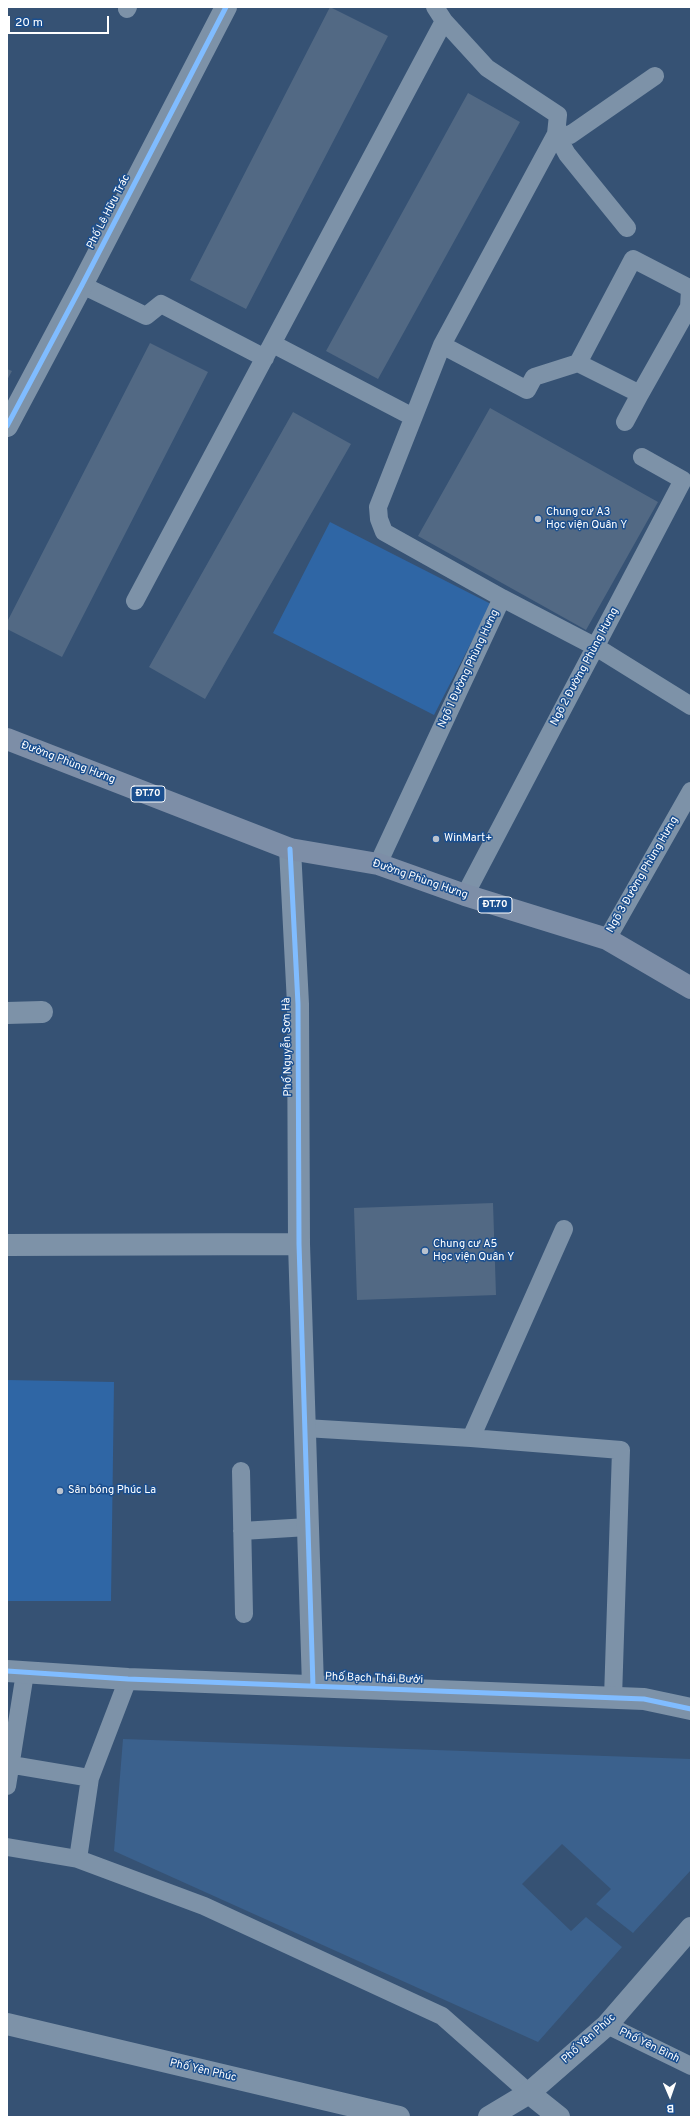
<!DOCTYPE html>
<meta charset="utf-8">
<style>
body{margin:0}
#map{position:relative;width:698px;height:2124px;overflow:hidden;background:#365274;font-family:Overpass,sans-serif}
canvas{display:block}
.frame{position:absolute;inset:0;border:8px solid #fff;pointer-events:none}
.north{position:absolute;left:650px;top:2076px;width:40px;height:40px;-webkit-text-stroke:3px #1b4f8f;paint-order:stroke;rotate:178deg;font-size:11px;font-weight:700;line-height:16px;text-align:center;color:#fff}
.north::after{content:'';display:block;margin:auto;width:14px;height:18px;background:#fff;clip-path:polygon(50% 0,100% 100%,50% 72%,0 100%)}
.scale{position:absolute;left:8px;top:16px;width:101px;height:18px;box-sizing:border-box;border:2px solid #fff;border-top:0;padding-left:5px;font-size:12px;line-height:14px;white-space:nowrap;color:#fff;-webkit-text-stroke:3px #1b4f8f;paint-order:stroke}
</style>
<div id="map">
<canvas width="698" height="2124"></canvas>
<div class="frame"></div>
<div class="north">B</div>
<div class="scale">20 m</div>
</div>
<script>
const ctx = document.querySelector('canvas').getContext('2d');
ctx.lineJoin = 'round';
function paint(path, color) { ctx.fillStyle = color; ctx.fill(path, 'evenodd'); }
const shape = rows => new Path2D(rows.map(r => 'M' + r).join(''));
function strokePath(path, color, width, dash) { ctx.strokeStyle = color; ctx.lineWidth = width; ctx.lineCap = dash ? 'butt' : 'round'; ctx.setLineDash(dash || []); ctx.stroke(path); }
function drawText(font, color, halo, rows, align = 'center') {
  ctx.font = font + ' Overpass,sans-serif'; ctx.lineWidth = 3; ctx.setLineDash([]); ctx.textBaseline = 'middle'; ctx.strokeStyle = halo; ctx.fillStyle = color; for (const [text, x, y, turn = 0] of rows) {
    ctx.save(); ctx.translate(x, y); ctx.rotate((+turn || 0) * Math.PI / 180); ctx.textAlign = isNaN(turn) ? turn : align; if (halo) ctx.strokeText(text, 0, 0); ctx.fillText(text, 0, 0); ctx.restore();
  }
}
paint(shape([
 [330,522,491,604,434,715,273,633],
 [7,1380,114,1382,111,1601,7,1601]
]), '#2f66a5');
paint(shape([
 [123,1739,691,1759,691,1870,633,1933,596,1904,611,1889,562,1844,522,1884,571,1931,586,1917,622,1947,538,2042,114,1851]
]), '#3b618d');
paint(shape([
 [330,7,388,36,246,309,190,280],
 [468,93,520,122,378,379,326,351],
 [150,343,208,372,62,657,7,629,7,622],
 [7,369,12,371,7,380],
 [490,408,658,502,586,630,418,536],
 [293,412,351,444,205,699,149,667],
 [493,1203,496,1295,357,1300,354,1208]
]), '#526984');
strokePath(shape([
 [127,9,128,7],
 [556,134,567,154,627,228],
 [556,134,570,135,655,76],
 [82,285,146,316,161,304,265,358],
 [273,344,413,417],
 [442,345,527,390,534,377,578,363,640,394,625,422],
 [578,363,633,259,691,289],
 [640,394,689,307,690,290],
 [502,598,596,647,691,706],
 [135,601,444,21],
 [378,864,502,598,384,532,379,519,378,507,442,345,556,134,558,115,487,68,444,21,435,7],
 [465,895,683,480,642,457],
 [607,939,691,791],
 [305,1428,471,1438,621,1450,613,1698],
 [471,1438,564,1229],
 [241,1471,244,1614],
 [242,1531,308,1527],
 [7,1764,90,1778],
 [7,1786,25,1673],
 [7,1847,78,1859,204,1906,442,2016,529,2093],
 [78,1859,90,1778,128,1679],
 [607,2025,691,2066]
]), '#7d92a8', 18);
strokePath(shape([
 [7,426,82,285,226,7],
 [290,849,298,1004,299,1244,313,1686],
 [7,1013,42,1012],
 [7,1245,299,1244],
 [7,1671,128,1679,644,1699,691,1709],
 [7,2024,399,2117],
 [529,2093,559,2117],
 [489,2117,529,2093,607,2025,691,1928]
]), '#7d92a8', 22);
strokePath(shape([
 [7,739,290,849,378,864,465,895,607,939,691,988]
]), '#7d8ea7', 22);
strokePath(shape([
 [7,426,82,285,226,7],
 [290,849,298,1004,299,1244,313,1686],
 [7,1671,128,1679,644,1699,691,1709]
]), '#80bcff', 5);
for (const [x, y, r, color] of [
 [538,519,4,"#b9c2ce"],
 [436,839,4,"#b9c2ce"],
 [425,1251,4,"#b9c2ce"],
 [60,1491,4,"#b9c2ce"]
]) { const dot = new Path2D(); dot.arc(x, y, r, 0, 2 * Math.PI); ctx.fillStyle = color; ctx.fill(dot); strokePath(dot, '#1b4f8f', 1.5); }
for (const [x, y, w] of [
 [148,794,34],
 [495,905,34]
]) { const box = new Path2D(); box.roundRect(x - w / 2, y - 8, w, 16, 3); ctx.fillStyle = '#1b4f8f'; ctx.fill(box); strokePath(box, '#fff', 1); }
drawText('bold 10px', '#fff', null, [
 ["ĐT.70",148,794],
 ["ĐT.70",495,905]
]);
drawText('11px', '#fff', '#1b4f8f', [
 ["Phố Lê Hữu Trác",109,212,-63],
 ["Ngõ 2 Đường Phùng Hưng",585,667,-62],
 ["Ngõ 1 Đường Phùng Hưng",469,669,-65],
 ["Đường Phùng Hưng",68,763,21],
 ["Ngõ 3 Đường Phùng Hưng",643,875,-60],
 ["Đường Phùng Hưng",420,880,19],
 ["Phố Nguyễn Sơn Hà",288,1047,-91],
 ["Phố Bạch Thái Bưởi",374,1679,2],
 ["Phố Yên Phúc",589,2039,-42],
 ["Phố Yên Bình",649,2046,26],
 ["Phố Yên Phúc",203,2071,13]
]);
drawText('11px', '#fff', '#1b4f8f', [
 ["Chung cư A3",546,513],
 ["Học viện Quân Y",546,526],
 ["WinMart+",444,839],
 ["Chung cư A5",433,1245],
 ["Học viện Quân Y",433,1258],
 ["Sân bóng Phúc La",68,1491]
], 'left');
</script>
